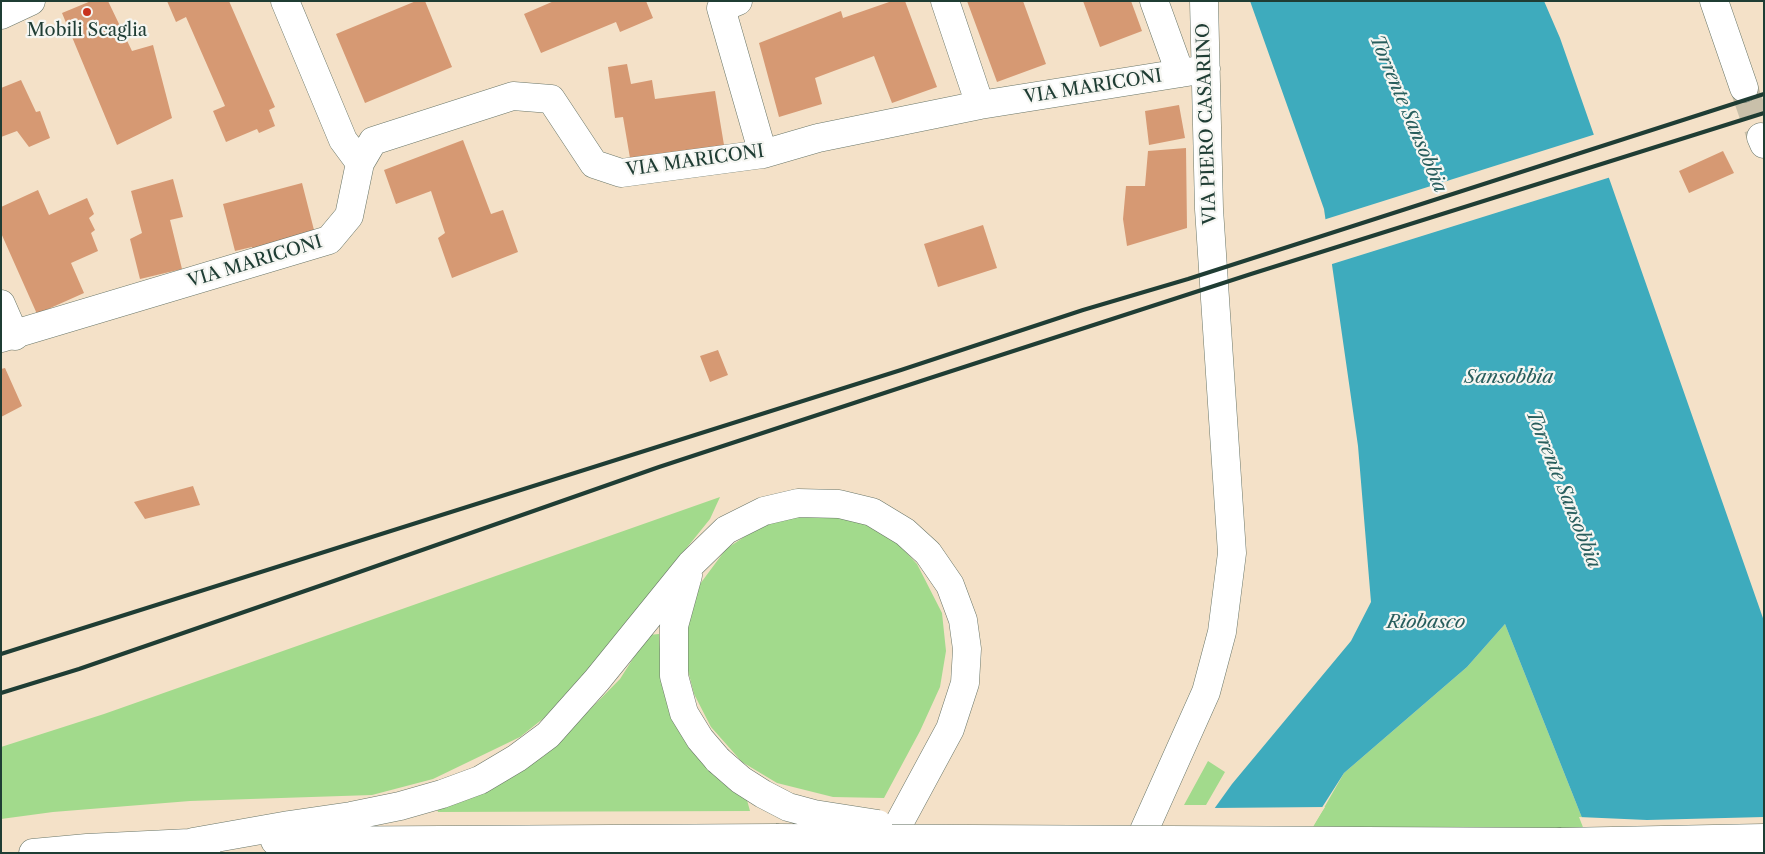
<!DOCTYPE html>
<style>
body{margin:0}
#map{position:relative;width:1765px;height:854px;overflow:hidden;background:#f4e1c8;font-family:"Libre Caslon Text",serif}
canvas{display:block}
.frame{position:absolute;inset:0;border:2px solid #1f3d34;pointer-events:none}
</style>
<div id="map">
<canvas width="1765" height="854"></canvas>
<div class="frame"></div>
</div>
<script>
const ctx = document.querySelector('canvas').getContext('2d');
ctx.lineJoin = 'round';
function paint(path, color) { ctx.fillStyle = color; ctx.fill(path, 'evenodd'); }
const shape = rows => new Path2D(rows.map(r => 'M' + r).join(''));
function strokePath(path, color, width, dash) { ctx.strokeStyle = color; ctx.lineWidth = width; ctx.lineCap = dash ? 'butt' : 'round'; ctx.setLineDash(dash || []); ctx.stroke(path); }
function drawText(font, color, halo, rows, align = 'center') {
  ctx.font = font + ' "Libre Caslon Text",serif'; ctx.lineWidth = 4.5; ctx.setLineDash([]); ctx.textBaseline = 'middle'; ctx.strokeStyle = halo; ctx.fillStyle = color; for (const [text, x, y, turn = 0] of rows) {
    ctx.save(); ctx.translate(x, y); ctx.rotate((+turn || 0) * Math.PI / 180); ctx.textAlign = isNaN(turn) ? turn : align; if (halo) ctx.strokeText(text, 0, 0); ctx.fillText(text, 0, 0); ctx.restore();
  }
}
paint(shape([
 [720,497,710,519,559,706,520,737,433,779,372,795,190,801,53,812,1,819,1,747,104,714],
 [806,512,846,515,886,531,917,564,942,613,946,651,940,687,920,731,884,798,833,797,777,783,742,762,711,727,694,694,685,659,688,621,700,584,726,549,765,523],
 [1505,624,1596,853,1298,853,1344,773,1467,667],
 [659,634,662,681,747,800,750,811,438,812,436,805,505,778,544,756,620,679,648,635],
 [1208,761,1225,772,1206,805,1184,805]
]), '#a2da8c');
paint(shape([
 [1250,1,1544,1,1560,38,1764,621,1764,853,1596,853,1505,624,1467,667,1344,773,1293,853,1209,816,1232,784,1351,641,1371,602,1358,446,1324,209]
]), '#3eabbd');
paint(shape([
 [1596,134,1611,177,1329,265,1323,220],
 [1325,807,1296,853,1179,851,1212,808],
 [1579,817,1647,820,1764,817,1764,853,1593,853]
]), '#f4e1c8');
paint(shape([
 [91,1,108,1,132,51,153,45,172,118,117,145,62,13],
 [167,1,229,1,275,107,269,110,275,126,259,133,257,129,226,142,213,111,225,106,186,17,176,22],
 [416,1,425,1,452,67,365,103,336,34],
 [554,1,646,1,653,18,620,32,616,22,541,53,524,14],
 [892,1,905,1,937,87,892,103,874,56,815,78,822,104,779,117,759,43,841,11,843,18],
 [967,1,1023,1,1046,64,997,82],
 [1083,1,1131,1,1142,31,1100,47],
 [627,64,631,84,652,80,655,99,715,91,725,151,631,164,623,117,615,118,608,67],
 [21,80,36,112,40,111,50,138,29,147,17,131,1,137,1,88],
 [1179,105,1185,138,1149,145,1145,111],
 [463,140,491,214,503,210,518,252,452,278,438,238,445,233,431,191,396,204,384,170],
 [1186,148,1187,228,1127,246,1123,219,1126,186,1145,186,1148,151],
 [1723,151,1734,173,1689,193,1679,171],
 [173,179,183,217,170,220,182,269,140,279,130,239,142,233,131,191],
 [302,183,314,230,253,250,252,247,235,251,223,204],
 [38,190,49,215,87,198,94,214,89,218,95,230,91,233,98,251,71,263,84,293,37,314,1,233,1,207],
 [983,225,997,268,938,287,924,244],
 [718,350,728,375,710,382,700,356],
 [5,368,22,406,1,417,1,369],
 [193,486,200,505,145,519,134,502]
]), '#d69973');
strokePath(shape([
 [1744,88,1761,137]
]), '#c9c0aa', 28, [28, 14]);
const minor = shape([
 [285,1,343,140,360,163],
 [738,1,721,8,763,154],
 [945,1,980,105],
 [1154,1,1180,73],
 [1714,1,1744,88],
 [1,15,31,1],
 [1761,137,1764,144],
 [1,304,15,336],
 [1,338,329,240,349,216,360,163,373,141,513,96,551,99,594,164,621,173,763,154,818,138,980,105,1206,69],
 [1134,853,1206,692,1222,632,1232,553,1209,209,1204,1]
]);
const highway = shape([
 [688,575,674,626,674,676,684,713,700,739,718,760],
 [275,841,776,838],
 [193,842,289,825,351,816,400,806,442,794,480,780,517,758,548,735,597,680,691,564,726,530,764,511,798,503,839,504,872,512,905,532,928,553,950,585,963,620,967,649,965,683,950,729,883,853],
 [1561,842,1764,838],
 [33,853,87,848,210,842]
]);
strokePath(minor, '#6a7668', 29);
strokePath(highway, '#6a7668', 29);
strokePath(minor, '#fff', 28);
strokePath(highway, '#fff', 28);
strokePath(shape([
 [1,654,901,370,1083,310,1188,279,1764,94],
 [1,693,79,669,328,583,659,467,927,379,1251,274,1764,113]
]), '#1f3d34', 4);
const highwayBridge = shape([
 [718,760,741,780,763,794,788,807,814,814,878,824],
 [776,838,1561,842]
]);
strokePath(highwayBridge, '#6a7668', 29, []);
strokePath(highwayBridge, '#fff', 28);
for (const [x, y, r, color] of [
 [87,12,5,"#c8321e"]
]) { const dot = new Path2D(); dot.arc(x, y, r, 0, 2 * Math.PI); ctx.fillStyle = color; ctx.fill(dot); strokePath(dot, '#f6f6f2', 2); }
drawText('18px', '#1f3d34', '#f6f6f2', [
 ["Mobili Scaglia",87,31]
]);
drawText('18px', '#1f3d34', '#f6f6f2', [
 ["VIA MARICONI",1093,87,-9],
 ["VIA PIERO CASARINO",1207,124,-92],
 ["VIA MARICONI",695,161,-8],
 ["VIA MARICONI",255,262,-17]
]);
drawText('italic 19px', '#285e5d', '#f6f6f2', [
 ["Torrente Sansobbia",1408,114,67],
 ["Sansobbia",1509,378],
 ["Torrente Sansobbia",1563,489,68],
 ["Riobasco",1426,623]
]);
</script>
